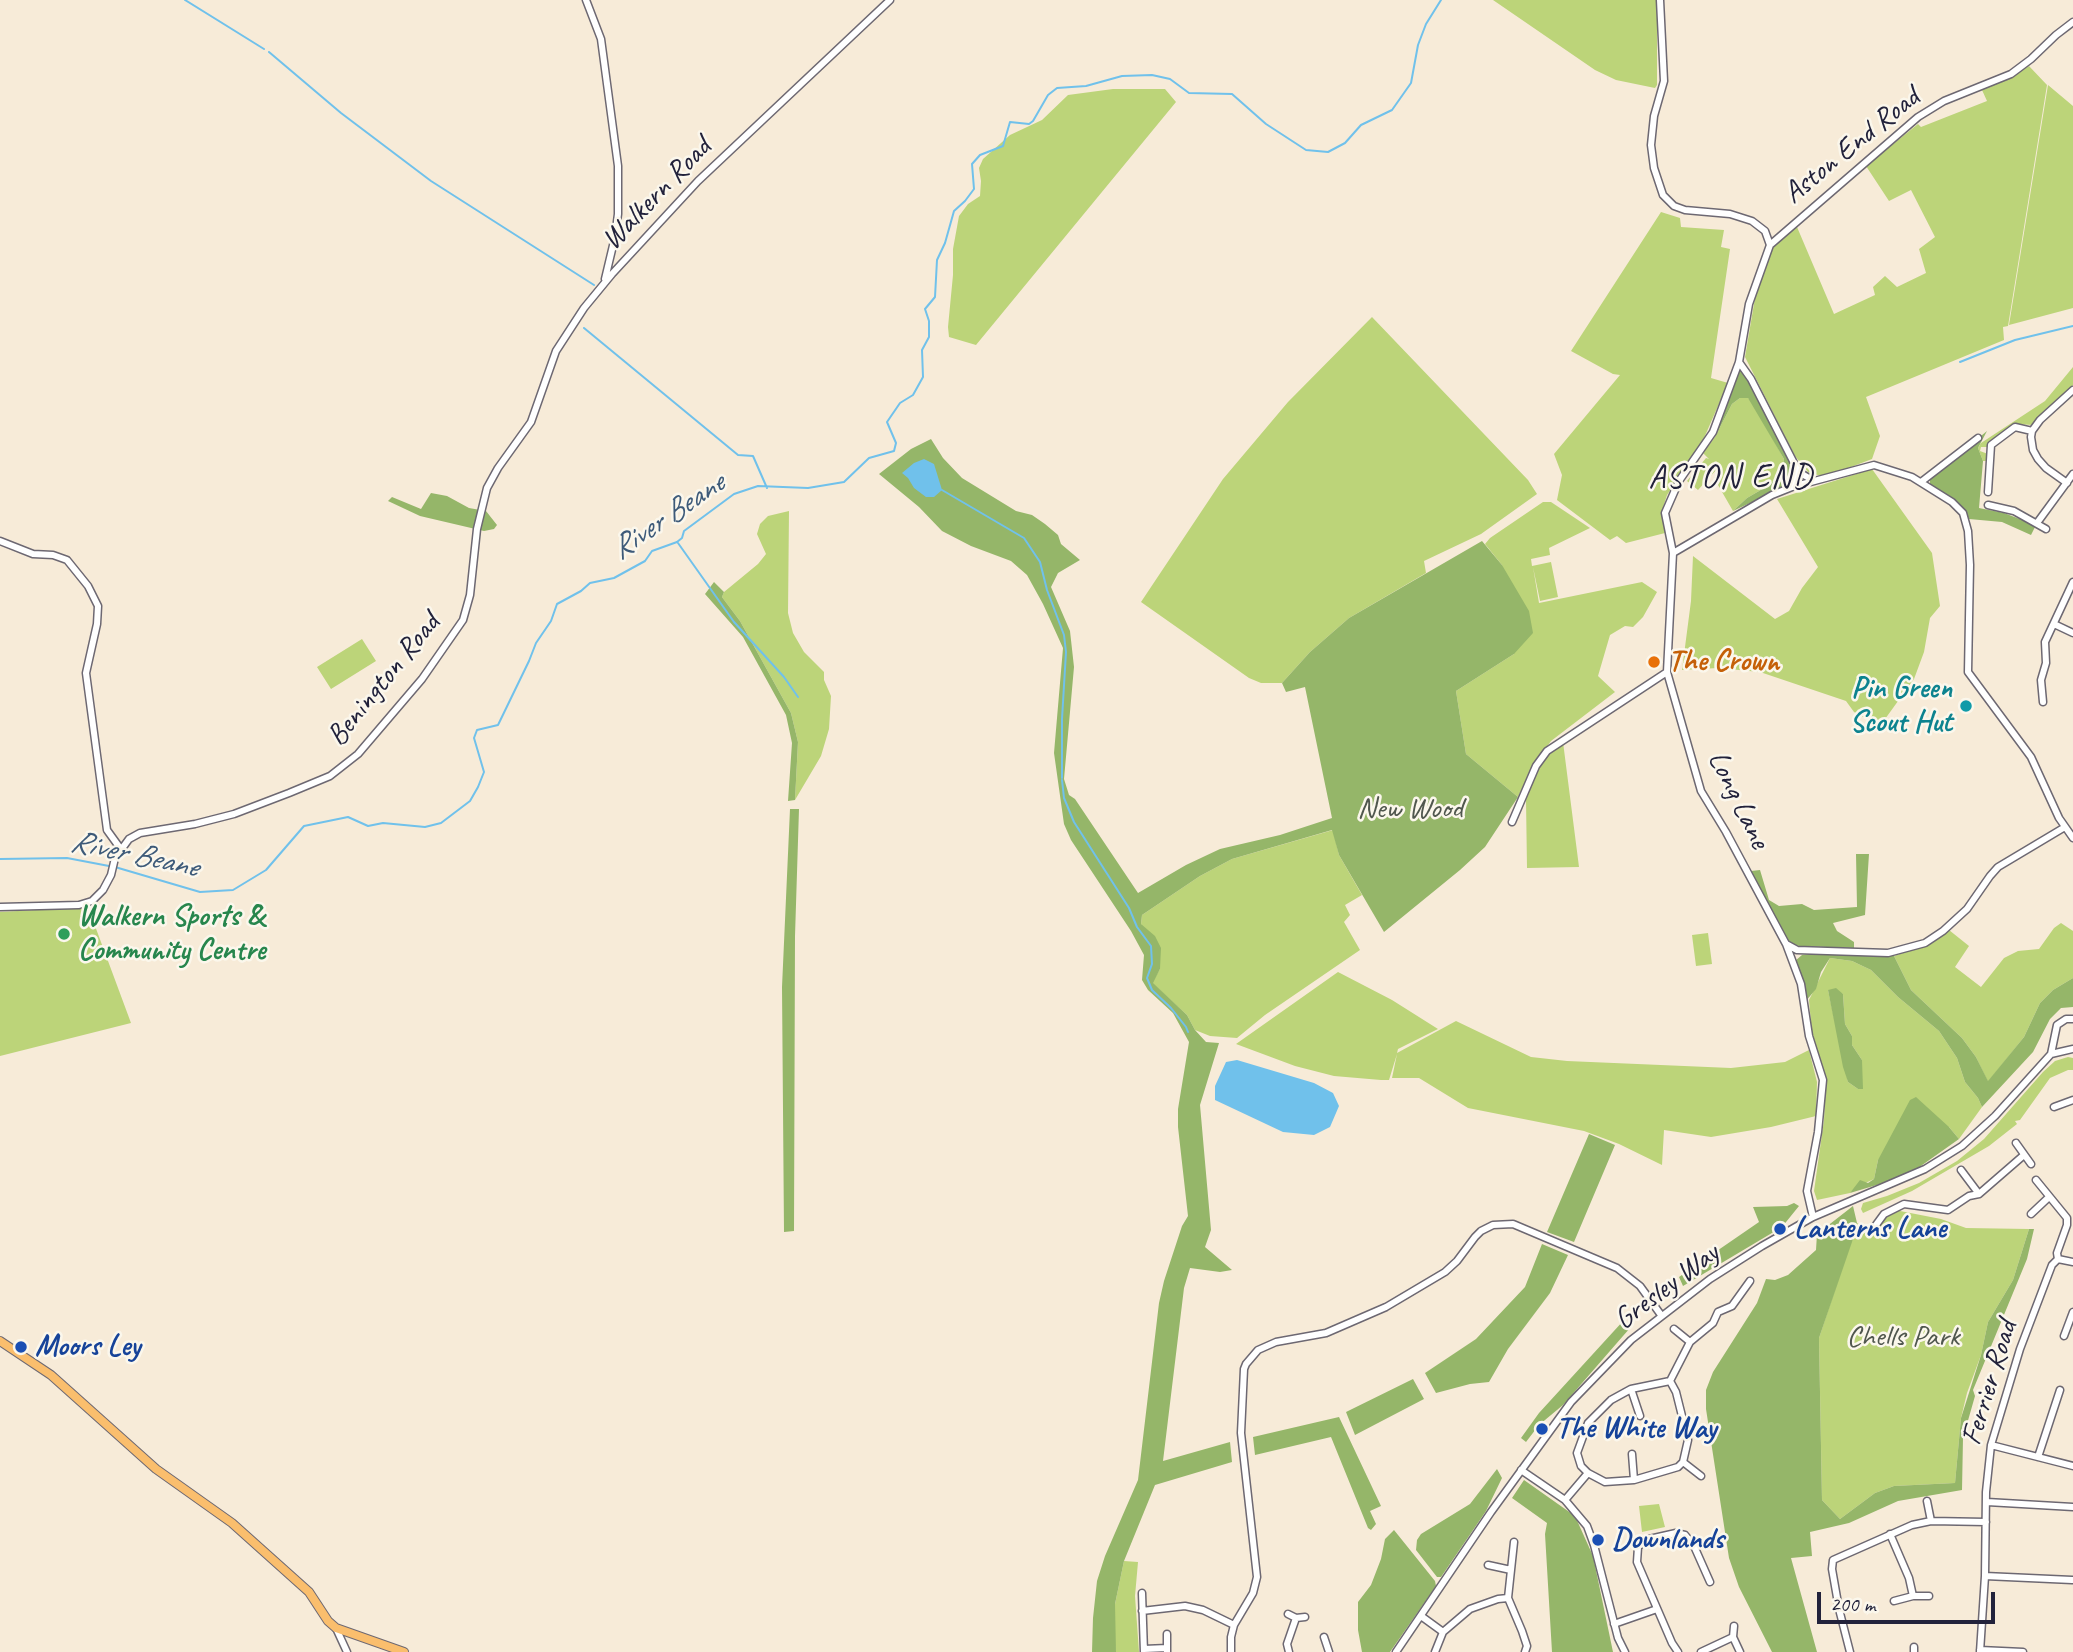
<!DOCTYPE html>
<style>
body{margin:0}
#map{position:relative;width:2073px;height:1652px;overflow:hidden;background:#f7ebd8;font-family:Caveat,sans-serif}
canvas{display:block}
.scale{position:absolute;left:1817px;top:1592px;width:178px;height:32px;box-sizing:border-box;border:4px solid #22223b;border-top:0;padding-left:9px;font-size:21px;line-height:24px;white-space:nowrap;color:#22223b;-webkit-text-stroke:5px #fbf7ec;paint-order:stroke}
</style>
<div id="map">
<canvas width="2073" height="1652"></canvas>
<div class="scale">200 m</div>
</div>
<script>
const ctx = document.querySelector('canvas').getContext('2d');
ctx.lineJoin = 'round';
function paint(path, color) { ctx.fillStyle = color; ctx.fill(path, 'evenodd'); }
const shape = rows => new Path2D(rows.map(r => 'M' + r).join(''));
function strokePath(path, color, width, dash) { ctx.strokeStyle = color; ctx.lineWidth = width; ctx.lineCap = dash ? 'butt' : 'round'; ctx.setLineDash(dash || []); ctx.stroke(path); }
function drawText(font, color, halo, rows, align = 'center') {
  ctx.font = font + ' Caveat,sans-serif'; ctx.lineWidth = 5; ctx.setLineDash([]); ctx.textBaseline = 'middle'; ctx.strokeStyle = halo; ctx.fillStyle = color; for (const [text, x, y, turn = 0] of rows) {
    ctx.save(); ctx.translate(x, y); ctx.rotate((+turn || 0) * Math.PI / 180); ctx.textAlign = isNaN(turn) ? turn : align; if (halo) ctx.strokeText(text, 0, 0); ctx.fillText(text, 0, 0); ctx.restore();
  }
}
paint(shape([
 [1493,0,1657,0,1657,85,1655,88,1616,80,1595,70],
 [2029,66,2047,85,2008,326,2003,327,2004,340,1866,397,1880,436,1872,459,1830,475,1821,476,1808,472,1795,456,1745,357,1755,298,1767,259,1775,244,1797,227,1834,314,1875,295,1873,287,1885,276,1897,287,1926,273,1919,249,1935,237,1911,190,1889,201,1866,166,1918,124,1921,127,1987,101,1982,90,2009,78],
 [2048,85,2073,106,2073,308,2009,325],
 [1113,89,1165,89,1176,102,976,345,949,337,948,327,953,275,953,249,959,216,968,204,980,196,981,181,979,168,983,159,1010,135,1042,120,1068,95],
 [1661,212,1680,218,1681,227,1724,230,1721,247,1730,249,1711,378,1728,383,1701,445,1667,495,1662,511,1665,533,1626,543,1617,536,1610,540,1557,500,1562,475,1554,454,1620,375,1613,374,1571,351],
 [1372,317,1528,480,1537,494,1481,534,1424,561,1426,573,1349,618,1310,652,1282,683,1261,683,1249,678,1141,602,1223,479,1288,402],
 [2073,367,2073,385,2065,395,2042,414,2033,425,2016,424,1996,437,1987,447,1981,447,1980,451,1988,454,1988,461,1983,461,1978,448,1981,443,2045,401],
 [1740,398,1748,398,1753,403,1784,459,1783,466,1771,484,1747,498,1733,511,1714,478,1719,470,1718,468,1698,490,1687,481,1706,458,1709,459,1703,453,1715,437,1732,404],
 [1872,469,1932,553,1940,606,1930,618,1924,652,1914,679,1880,726,1854,712,1846,701,1760,672,1718,668,1682,670,1691,601,1693,556,1775,619,1789,611,1802,588,1818,567,1777,499],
 [1543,502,1551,502,1590,528,1549,548,1550,555,1531,559,1532,566,1551,562,1558,597,1540,601,1533,567,1539,603,1642,582,1657,592,1643,617,1633,627,1625,626,1610,635,1598,676,1615,692,1551,741,1531,769,1518,797,1466,754,1456,691,1514,654,1502,565,1485,544,1490,538],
 [789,511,788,613,793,633,804,652,824,672,824,680,831,696,829,729,821,756,795,800,798,742,791,713,740,621,722,597,724,592,758,564,766,554,757,534,760,524,768,516],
 [362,639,376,661,331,689,317,667],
 [1563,742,1579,867,1527,868,1526,800,1529,790,1538,767,1546,756],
 [1333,830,1339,855,1362,895,1345,905,1350,915,1344,922,1360,950,1265,1015,1237,1038,1210,1036,1195,1030,1187,1015,1152,983,1160,969,1141,924,1142,915,1200,876,1232,859],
 [88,907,131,1023,0,1056,0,912],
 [2061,923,2073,931,2073,978,2053,990,2040,1003,2024,1037,1988,1082,1976,1057,1962,1038,1911,990,1894,956,1929,944,1949,930,1969,946,1955,967,1981,987,2004,958,2018,951,2039,949,2054,928],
 [1708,933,1712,964,1696,966,1692,935],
 [1830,958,1852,961,1871,970,1898,997,1939,1031,1957,1058,1965,1082,1978,1098,1982,1107,1959,1139,1949,1127,1878,1160,1874,1179,1855,1188,1850,1193,1817,1200,1814,1191,1824,1120,1826,1077,1812,1034,1809,1000],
 [1828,990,1843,994,1845,1024,1852,1036,1852,1045,1862,1060,1862,1089,1858,1089,1848,1082],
 [1338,972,1392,1000,1438,1029,1398,1049,1397,1053,1456,1021,1531,1057,1567,1061,1731,1068,1785,1062,1809,1050,1817,1082,1816,1116,1771,1127,1711,1137,1664,1130,1662,1165,1619,1144,1584,1131,1468,1108,1419,1078,1392,1078,1397,1054,1389,1080,1381,1080,1334,1076,1295,1066,1236,1044],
 [2068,1057,2073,1058,2073,1070,2068,1070,2050,1078,2020,1120,2015,1121,2017,1124,1989,1146,1912,1191,1863,1213,1861,1209,1863,1203,1887,1196,1919,1183,1957,1161,1984,1139,2043,1072,2055,1061],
 [1895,1210,1941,1219,1966,1228,2029,1229,2013,1280,1988,1322,1981,1355,1967,1393,1961,1418,1955,1483,1894,1486,1875,1493,1840,1519,1822,1500,1819,1338,1857,1223,1869,1229],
 [1659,1504,1665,1527,1642,1532,1639,1506],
 [1124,1561,1138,1562,1135,1596,1139,1652,1116,1652,1115,1645,1115,1604]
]), '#bcd479');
paint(shape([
 [1741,369,1791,460,1793,473,1792,479,1784,487,1733,511,1747,498,1771,484,1783,466,1784,459,1748,398,1740,398,1732,404,1715,437,1727,396],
 [1987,431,1978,448,1983,461,1979,508,2004,513,2025,521,2035,527,2031,535,2002,522,1969,519,1966,512,1930,484,1930,478],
 [931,439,943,458,962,478,1016,511,1032,515,1045,524,1058,535,1061,544,1080,560,1058,573,1051,587,1070,631,1074,667,1064,779,1069,795,1075,799,1138,893,1186,865,1220,849,1280,835,1332,818,1305,687,1286,692,1282,683,1310,652,1349,618,1482,541,1502,565,1529,611,1533,633,1514,654,1456,691,1466,754,1518,797,1485,847,1460,870,1384,932,1339,855,1332,830,1232,859,1200,876,1142,915,1141,924,1155,936,1161,948,1160,969,1153,983,1187,1015,1195,1030,1206,1042,1219,1043,1200,1105,1211,1230,1205,1247,1232,1270,1220,1272,1190,1268,1184,1288,1163,1461,1230,1442,1232,1462,1155,1485,1124,1561,1115,1604,1116,1652,1092,1652,1093,1618,1097,1581,1105,1556,1138,1480,1159,1303,1164,1281,1182,1226,1188,1216,1178,1127,1178,1109,1189,1042,1173,1013,1148,990,1142,980,1144,955,1131,931,1071,840,1064,824,1054,753,1063,648,1043,604,1027,575,1011,561,971,546,942,531,919,507,879,474,911,449],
 [431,493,447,496,469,508,486,511,497,525,494,529,484,531,420,516,388,501,392,497,421,509],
 [714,582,724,592,722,597,740,621,791,713,798,742,795,800,788,801,792,743,786,715,743,637,705,594],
 [790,809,799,809,795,936,794,1231,784,1232,782,987],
 [1856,854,1869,854,1865,915,1833,923,1837,931,1854,942,1854,948,1799,946,1786,942,1751,871,1760,870,1769,900,1779,906,1802,904,1814,910,1857,907],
 [1810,954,1894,956,1911,990,1962,1038,1976,1057,1988,1081,2024,1037,2040,1003,2053,990,2073,978,2073,1007,2061,1008,2050,1019,2033,1052,1982,1107,1978,1098,1965,1082,1957,1058,1939,1031,1898,997,1871,970,1852,961,1830,958,1821,972,1816,989,1805,1002,1795,961,1802,955],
 [1836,988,1843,994,1845,1024,1852,1036,1852,1045,1862,1060,1863,1089,1858,1089,1848,1082,1843,1067,1828,990],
 [1916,1097,1949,1127,1959,1139,1918,1168,1900,1178,1850,1193,1860,1180,1868,1183,1874,1179,1878,1160,1910,1100],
 [1589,1134,1615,1145,1574,1242,1547,1232],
 [1794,1203,1799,1206,1782,1227,1683,1286,1679,1277,1759,1222,1753,1207,1787,1206],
 [1853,1206,1857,1223,1852,1242,1819,1338,1822,1500,1840,1519,1875,1493,1894,1486,1955,1483,1961,1418,1981,1355,1988,1322,2013,1280,2029,1229,2034,1229,2027,1259,1973,1390,1975,1396,1963,1438,1962,1490,1898,1501,1849,1523,1810,1532,1812,1556,1791,1558,1817,1652,1772,1652,1739,1587,1729,1558,1706,1409,1706,1390,1713,1372,1757,1303,1766,1279,1775,1280,1788,1275,1816,1250,1817,1234],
 [1542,1244,1568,1255,1550,1293,1508,1349,1489,1382,1470,1384,1436,1393,1425,1373,1476,1339,1525,1287],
 [1624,1320,1631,1327,1623,1336,1563,1405,1539,1425,1526,1442,1521,1438,1539,1413],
 [1413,1379,1424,1399,1355,1435,1346,1412],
 [1339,1417,1381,1506,1370,1511,1376,1524,1371,1530,1368,1528,1331,1437,1255,1455,1253,1437],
 [1497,1469,1502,1478,1486,1511,1441,1577,1437,1577,1416,1550,1417,1540,1421,1534,1470,1504],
 [1524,1480,1575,1516,1593,1556,1613,1652,1552,1652,1545,1534,1547,1523,1512,1498],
 [1394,1530,1435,1581,1436,1586,1390,1652,1362,1652,1358,1630,1358,1602,1371,1585,1381,1559,1385,1539]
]), '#95b669');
paint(shape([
 [924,459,934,464,942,490,934,497,926,497,914,488,908,478,902,473,914,463],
 [1237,1060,1314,1083,1333,1093,1339,1106,1330,1127,1314,1135,1283,1132,1215,1100,1215,1086,1226,1062]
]), '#70c1eb');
strokePath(shape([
 [185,0,264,49],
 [269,52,341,113,431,181,594,285],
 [584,328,738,455,753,456,767,488],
 [1960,362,2015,340,2073,326],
 [942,490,1024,538,1040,562,1047,590,1064,635,1066,652,1062,719,1062,778],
 [678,543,734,622,784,677,798,697],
 [1062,780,1064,798,1074,822,1129,908,1137,927,1151,946,1152,964,1147,978,1152,990,1171,1008,1186,1027,1188,1032],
 [0,859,67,858,109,866],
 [115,867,200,892,233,890,266,870,304,826,348,817,368,826,383,823,425,827,441,823,470,801,478,787,484,772,474,738,477,730,498,725,529,661,536,643,551,621,557,604,581,591,590,583,614,578,645,561,652,551,677,542,682,538,684,531,734,494,758,486,808,488,844,482,869,458,894,451,896,443,887,422,900,403,913,395,923,377,922,350,929,337,929,321,925,309,935,297,937,260,945,243,954,211,965,201,974,189,972,164,980,155,1003,146,1010,122,1029,124,1033,121,1048,95,1057,88,1086,86,1122,76,1152,75,1170,79,1189,93,1232,94,1266,124,1306,150,1328,152,1345,143,1361,125,1392,110,1411,83,1418,45,1426,24,1441,0]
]), '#70c1eb', 2);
const minor = shape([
 [586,0,601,39,618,166,618,214,615,237,605,279],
 [1660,0,1664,81,1654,116,1651,145,1654,168,1663,195,1674,206,1685,210,1730,214,1752,221,1765,231,1770,245],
 [1770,245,1749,304,1739,362,1713,432,1679,481,1665,513,1673,553,1667,672,1701,791,1726,832,1786,944,1797,950,1888,953,1925,943,1943,931,1967,909,1990,876,1998,867,2065,827],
 [1770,245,1918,117,1944,101,2011,74,2031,59,2056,35,2073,22],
 [1739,362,1751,379,1796,467,1802,474,1814,481],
 [1921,482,1978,438],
 [2067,483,2046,468,2038,459,2033,450,2031,437,2032,431,2040,420,2073,390],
 [1792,487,1796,467],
 [1988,492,1991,445,2015,427,2032,431],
 [1988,505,2014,511,2046,529],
 [2037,523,2073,474],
 [0,541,33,554,53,555,67,560,88,586,98,606,97,624,86,673,107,830,120,848],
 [1673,553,1772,495,1792,487,1874,465,1912,477,1952,502,1963,513,1968,531,1970,565,1968,672,2031,757,2059,818,2073,838],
 [2054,624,2073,633],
 [2043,702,2041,680,2046,663,2045,642,2073,582],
 [1512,822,1536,766,1547,751,1667,672],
 [0,907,79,905,92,901,103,890,111,875,115,858,129,839,140,833,195,824,234,814,289,793,330,776,358,754,422,679,463,620,470,595,477,529,487,488,498,468,531,422,556,351,584,308,612,274,698,181,890,0],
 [1786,944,1801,984,1809,1036,1823,1080,1818,1132,1807,1191,1813,1217],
 [2051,1054,2073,1049],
 [2054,1107,2073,1100],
 [2016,1143,2031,1164],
 [1961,1170,1979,1194],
 [2036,1180,2067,1218,2067,1225,2057,1253,2058,1259],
 [2031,1214,2048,1198],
 [1873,1229,1884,1214,1904,1204,1948,1210,1969,1196,1979,1194,2024,1155],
 [1674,1329,1690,1342],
 [2064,1336,2073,1312],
 [1670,1381,1676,1392,1688,1440,1683,1462,1678,1467,1634,1480,1605,1482,1588,1473,1581,1466,1577,1453,1588,1423,1611,1400,1631,1389,1670,1381],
 [1670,1381,1690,1342,1713,1323,1718,1312,1732,1306,1750,1281],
 [1631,1389,1640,1416],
 [1991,1445,2073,1466],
 [1632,1454,1634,1480],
 [2038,1457,2060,1390],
 [1683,1462,1701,1476],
 [1521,1470,1565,1500,1587,1526,1594,1545,1618,1638,1625,1652],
 [1565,1500,1588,1473],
 [1927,1501,1931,1521],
 [1987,1502,2073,1507],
 [1890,1534,1909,1578,1913,1596],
 [1514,1542,1508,1598,1522,1631,1527,1646,1525,1652],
 [1488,1565,1511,1570],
 [1985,1576,2072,1580],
 [1142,1593,1144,1652],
 [1894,1601,1913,1596,1929,1596],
 [1142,1611,1185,1606,1203,1610,1234,1625],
 [1288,1614,1296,1618,1305,1617],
 [1421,1616,1443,1632],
 [1614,1624,1657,1609],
 [336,1628,347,1652],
 [1167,1634,1167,1652],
 [1324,1637,1329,1652],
 [1733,1637,1740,1652],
 [1144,1649,1167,1648],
 [1980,1650,2023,1652],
 [1231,1652,1231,1637,1234,1625,1253,1593,1257,1577,1241,1433,1244,1369,1246,1364,1258,1350,1276,1342,1326,1333,1386,1307,1445,1272,1457,1261,1475,1237,1481,1231,1493,1225,1513,1224,1617,1268,1640,1286,1661,1315],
 [1289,1652,1287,1644,1296,1618],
 [1396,1652,1491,1512,1571,1402,1631,1340,1710,1279,1762,1246,1813,1217,1925,1169,1962,1146,1995,1116,2051,1054,2057,1025,2066,1019,2073,1019],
 [1435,1652,1443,1632,1470,1609,1498,1599,1508,1598],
 [1678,1652,1672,1643,1637,1562,1638,1547,1645,1540,1676,1533,1685,1535,1694,1546,1710,1582],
 [1701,1652,1733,1637,1734,1626],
 [1850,1652,1839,1609,1832,1569,1833,1560,1912,1525,1931,1521,1986,1522],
 [1914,1652,1914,1647],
 [1980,1652,1985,1576,1986,1492,1991,1445,2020,1349,2052,1265,2058,1259,2073,1262]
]);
const major = shape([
 [0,1341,51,1375,156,1469,232,1523,309,1592,328,1621,336,1628,404,1652]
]);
strokePath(minor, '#6d6872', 9);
strokePath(major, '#6d6872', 10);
strokePath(minor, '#fff', 6);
strokePath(major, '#fabe6d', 8);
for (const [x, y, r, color] of [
 [1654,662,7,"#e8710a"],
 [1966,706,7,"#0f9aa8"],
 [64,934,7,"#2e9e5b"],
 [1780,1229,7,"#1a4fb4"],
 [21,1347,7,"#1a4fb4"],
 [1542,1429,7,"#1a4fb4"],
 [1598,1540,7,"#1a4fb4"]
]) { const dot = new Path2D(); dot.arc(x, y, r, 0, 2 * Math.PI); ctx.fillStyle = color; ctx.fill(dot); strokePath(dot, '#fbf7ec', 2.5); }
drawText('30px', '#22223b', '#fbf7ec', [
 ["Aston End Road",1852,146,-39],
 ["Walkern Road",657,194,-46],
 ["Benington Road",384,680,-51],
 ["Long Lane",1738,800,64],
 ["Gresley Way",1667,1287,-37],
 ["Ferrier Road",1990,1383,-73]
]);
drawText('bold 30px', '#c56008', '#fbf7ec', [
 ["The Crown",1668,662]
], 'left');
drawText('bold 30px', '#0d838f', '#fbf7ec', [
 ["Pin Green",1952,689],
 ["Scout Hut",1952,723]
], 'right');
drawText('30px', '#50574e', '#fbf7ec', [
 ["New Wood",1410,809],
 ["Chells Park",1903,1337]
]);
drawText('bold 30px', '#27864d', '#fbf7ec', [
 ["Walkern Sports &",78,917],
 ["Community Centre",78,951]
], 'left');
drawText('bold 30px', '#164399', '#fbf7ec', [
 ["Lanterns Lane",1794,1229],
 ["Moors Ley",35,1347],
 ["The White Way",1556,1429],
 ["Downlands",1612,1540]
], 'left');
drawText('italic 32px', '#3d5a79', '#fbf7ec', [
 ["River Beane",668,517,-34],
 ["River Beane",134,855,12]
]);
ctx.letterSpacing = '2px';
drawText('33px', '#22223b', '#fbf7ec', [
 ["ASTON END",1731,478]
]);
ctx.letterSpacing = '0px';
</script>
